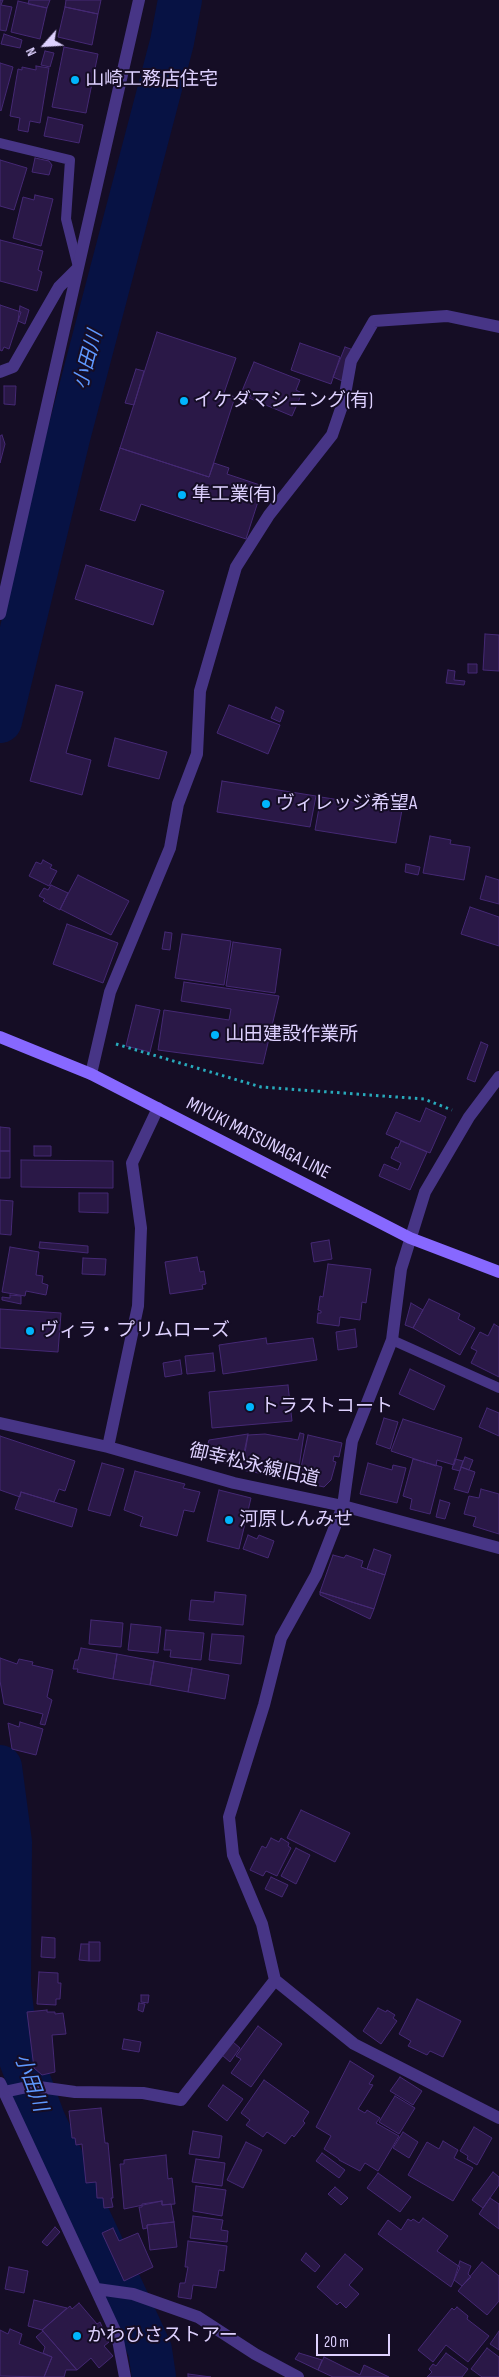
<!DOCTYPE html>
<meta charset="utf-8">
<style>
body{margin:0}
#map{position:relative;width:499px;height:2377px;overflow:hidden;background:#150d25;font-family:"Sofia Sans Condensed",sans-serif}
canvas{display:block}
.north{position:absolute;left:20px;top:20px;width:50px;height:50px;-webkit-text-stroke:4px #150d25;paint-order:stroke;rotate:244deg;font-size:14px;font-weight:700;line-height:20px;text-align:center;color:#ded1ff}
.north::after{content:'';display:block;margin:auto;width:18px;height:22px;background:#ded1ff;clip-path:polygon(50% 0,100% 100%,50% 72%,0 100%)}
.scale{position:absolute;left:316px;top:2334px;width:74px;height:22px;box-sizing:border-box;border:2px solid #ded1ff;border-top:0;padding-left:6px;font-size:15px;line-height:18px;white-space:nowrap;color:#ded1ff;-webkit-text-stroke:4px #150d25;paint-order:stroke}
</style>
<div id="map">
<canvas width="499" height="2377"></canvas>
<div class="north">N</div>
<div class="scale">20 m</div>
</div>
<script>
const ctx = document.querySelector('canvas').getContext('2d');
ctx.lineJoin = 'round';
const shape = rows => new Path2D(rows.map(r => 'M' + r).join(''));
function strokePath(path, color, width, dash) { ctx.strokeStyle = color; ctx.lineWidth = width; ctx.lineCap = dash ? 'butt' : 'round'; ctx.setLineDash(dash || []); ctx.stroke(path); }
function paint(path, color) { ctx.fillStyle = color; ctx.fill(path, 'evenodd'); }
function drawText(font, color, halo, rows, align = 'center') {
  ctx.font = font + ' "Sofia Sans Condensed","Noto Sans JP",sans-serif'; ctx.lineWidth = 4; ctx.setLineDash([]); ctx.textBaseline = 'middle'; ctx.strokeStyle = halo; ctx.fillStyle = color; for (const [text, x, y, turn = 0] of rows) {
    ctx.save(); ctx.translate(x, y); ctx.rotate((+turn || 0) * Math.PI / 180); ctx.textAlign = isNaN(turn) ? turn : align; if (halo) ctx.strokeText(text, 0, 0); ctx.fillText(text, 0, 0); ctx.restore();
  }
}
strokePath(shape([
 [0,721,68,438,172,42,180,0],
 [0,1767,10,1842,9,1986,16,2046,43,2119,150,2350,154,2377]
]), '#071244', 44);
const building = shape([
 [0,0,3,0,1,5,12,7,6,31,0,30,0,0],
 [29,0,50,0,47,8,28,4,29,0],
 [66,0,101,0,98,14,65,7,66,0],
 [18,1,47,8,40,39,11,32,18,1],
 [65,7,98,14,92,45,58,37,65,7],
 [4,34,22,40,20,48,1,44,4,34],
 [64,47,98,54,86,113,52,107,64,47],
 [45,51,54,53,50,67,41,65,45,51],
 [0,63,13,67,1,111,0,110,0,63],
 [36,66,49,68,40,123,30,121,28,132,18,130,20,118,10,116,18,69,22,70,22,67,36,70,36,66],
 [48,117,83,125,79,143,44,136,48,117],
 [35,158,49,161,52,165,49,175,32,172,35,158],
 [0,160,27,168,14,210,0,206,0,160],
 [35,195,53,199,41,246,13,238,23,197,34,200,35,195],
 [0,240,43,251,38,270,42,272,37,291,0,281,0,240],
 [0,305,21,312,9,349,4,347,2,351,0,350,0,305],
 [20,306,29,310,25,324,18,321,20,306],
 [157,332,236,358,224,393,235,397,209,477,120,448,157,332],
 [300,343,340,357,331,384,291,370,300,343],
 [345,347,359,352,347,383,333,377,345,347],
 [254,362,300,380,296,390,302,393,292,416,249,398,251,395,242,391,254,362],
 [136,369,144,371,134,405,125,403,136,369],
 [4,386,16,386,15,405,4,404,4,386],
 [2,435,5,444,0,463,0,436,2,435],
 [120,448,209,477,214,463,229,468,227,474,263,486,246,539,141,504,135,521,100,510,120,448],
 [86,565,164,591,153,625,75,599,86,565],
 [485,634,499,635,499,671,483,670,485,634],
 [468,664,477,664,477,673,468,673,468,664],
 [448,670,455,671,454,680,465,681,464,685,446,683,448,670],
 [56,685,83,692,66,753,91,760,82,795,30,781,56,685],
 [229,705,280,725,268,754,217,733,229,705],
 [276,707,284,711,280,722,271,718,276,707],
 [115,738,167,752,159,779,108,766,115,738],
 [222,781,316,796,310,827,217,812,222,781],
 [321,797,402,810,396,843,315,830,321,797],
 [430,836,451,840,450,844,470,847,464,880,423,873,430,836],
 [43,860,52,865,50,868,57,871,49,886,29,876,36,862,41,864,43,860],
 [406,864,420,867,418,875,405,872,406,864],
 [78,875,129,901,111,935,60,909,78,875],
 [486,876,499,880,499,904,480,899,486,876],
 [51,885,68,893,60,910,43,901,45,899,39,896,44,888,48,890,51,885],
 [470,907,499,917,499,946,461,934,470,907],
 [67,924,118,943,103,983,53,964,67,924],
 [165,932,172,933,170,950,162,949,165,932],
 [182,934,231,941,224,985,175,978,182,934],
 [233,942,281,949,275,993,226,986,233,942],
 [184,982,279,996,263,1064,158,1050,164,1010,229,1020,231,1009,181,1001,184,982],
 [136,1005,160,1010,150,1052,126,1046,136,1005],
 [481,1042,488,1045,475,1082,467,1079,481,1042],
 [426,1108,446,1117,430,1153,386,1134,396,1112,420,1122,426,1108],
 [0,1127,10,1128,10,1151,0,1151,0,1127],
 [401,1141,427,1152,410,1190,379,1176,384,1164,398,1170,401,1163,391,1158,396,1147,398,1148,401,1141],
 [34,1146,51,1146,51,1156,34,1156,34,1146],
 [0,1151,10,1151,10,1178,0,1178,0,1151],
 [21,1160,113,1161,113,1188,21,1187,21,1160],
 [79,1193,108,1193,108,1213,79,1212,79,1193],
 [0,1200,13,1201,11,1235,0,1234,0,1200],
 [329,1240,332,1259,314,1262,311,1243,329,1240],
 [40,1242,88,1246,88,1253,39,1248,40,1242],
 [10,1247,39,1252,36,1275,43,1276,42,1283,48,1285,46,1295,26,1291,25,1296,2,1292,10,1247],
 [197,1257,200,1272,204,1271,206,1284,202,1285,203,1289,170,1294,165,1262,197,1257],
 [83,1258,106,1259,105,1275,82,1274,83,1258],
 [328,1264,371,1269,366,1303,362,1302,360,1320,340,1317,339,1326,317,1323,318,1313,321,1313,321,1311,318,1310,320,1296,323,1297,328,1264],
 [10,1295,21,1296,21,1304,2,1300,2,1297,10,1298,10,1295],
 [429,1299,460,1314,458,1319,475,1328,460,1355,413,1328,429,1299],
 [411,1303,423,1310,413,1328,405,1325,411,1303],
 [0,1309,61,1313,58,1352,0,1348,0,1309],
 [494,1324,499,1327,499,1377,471,1363,477,1351,471,1348,480,1332,488,1336,494,1324],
 [355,1329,357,1347,338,1350,336,1332,355,1329],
 [266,1338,267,1344,313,1338,317,1360,223,1374,219,1345,266,1338],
 [213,1353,215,1371,187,1374,185,1356,213,1353],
 [180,1360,182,1374,165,1377,163,1363,180,1360],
 [410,1369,445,1386,434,1410,399,1394,410,1369],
 [288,1385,292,1421,212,1428,209,1392,288,1385],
 [487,1408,499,1413,499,1436,479,1427,487,1408],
 [384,1418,398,1422,390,1449,376,1444,384,1418],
 [403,1419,462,1438,454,1465,437,1460,436,1466,391,1451,403,1419],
 [300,1433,304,1434,297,1480,242,1470,248,1435,265,1434,298,1440,300,1433],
 [248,1434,241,1467,204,1458,209,1440,248,1434],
 [308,1435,342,1443,339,1457,334,1456,333,1461,336,1462,331,1480,324,1487,298,1481,308,1435],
 [0,1436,75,1461,65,1491,59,1489,54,1502,21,1492,20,1497,0,1490,0,1436],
 [465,1457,473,1460,469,1470,461,1467,465,1457],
 [413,1459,442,1467,430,1514,410,1509,412,1499,403,1496,413,1459],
 [455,1459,463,1461,460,1471,452,1469,455,1459],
 [102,1463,124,1469,110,1516,88,1510,102,1463],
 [368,1463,392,1470,393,1465,406,1468,397,1503,360,1494,368,1463],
 [461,1467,475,1472,468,1493,454,1489,461,1467],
 [135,1471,185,1484,183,1488,200,1492,194,1512,184,1510,177,1536,140,1526,143,1517,124,1510,135,1471],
 [481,1489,499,1494,499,1534,473,1526,476,1517,464,1514,469,1496,479,1498,481,1489],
 [219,1490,251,1498,239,1549,207,1541,219,1490],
 [21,1492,77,1509,72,1527,15,1509,21,1492],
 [440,1500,450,1503,445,1519,436,1517,440,1500],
 [248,1535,257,1539,259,1535,274,1541,268,1558,243,1549,248,1535],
 [374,1549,391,1555,385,1575,367,1569,374,1549],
 [333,1555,344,1558,346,1555,363,1561,361,1567,385,1575,374,1609,320,1592,333,1555],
 [215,1592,246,1595,243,1625,189,1620,191,1600,214,1602,215,1592],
 [320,1592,374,1609,370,1619,320,1595,320,1592],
 [91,1620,123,1623,121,1647,89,1644,91,1620],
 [131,1624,161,1627,158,1653,128,1650,131,1624],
 [166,1630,204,1633,201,1660,170,1657,171,1650,164,1650,166,1630],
 [212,1634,244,1636,241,1664,209,1660,212,1634],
 [81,1648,117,1654,113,1679,77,1672,78,1669,73,1669,75,1660,78,1660,81,1648],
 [117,1654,154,1661,150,1685,113,1679,117,1654],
 [0,1658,17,1664,19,1659,33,1662,32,1665,53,1670,47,1697,52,1700,45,1725,40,1724,43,1714,4,1704,0,1681,0,1658],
 [154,1661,192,1668,188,1692,150,1685,154,1661],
 [192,1668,229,1675,225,1699,188,1692,192,1668],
 [20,1722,43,1729,36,1755,12,1749,8,1723,19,1727,20,1722],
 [301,1810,350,1833,335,1862,287,1838,301,1810],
 [271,1838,279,1842,281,1838,289,1843,288,1846,291,1848,277,1876,266,1871,263,1876,250,1870,262,1846,266,1848,271,1838],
 [296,1848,310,1855,296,1884,281,1876,296,1848],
 [271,1877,288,1885,282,1897,265,1889,271,1877],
 [42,1937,55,1938,55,1958,41,1957,42,1937],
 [89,1942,100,1942,100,1961,89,1961,89,1942],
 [81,1944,89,1944,89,1961,79,1960,81,1944],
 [39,1972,58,1973,58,1983,61,1983,60,1999,56,1999,56,2005,37,2004,39,1972],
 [141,1995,149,1995,148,2003,141,2002,141,1995],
 [417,1999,461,2021,443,2057,430,2051,427,2055,408,2046,411,2041,399,2034,417,1999],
 [139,2003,145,2004,143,2012,138,2010,139,2003],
 [378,2008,386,2012,387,2010,395,2015,393,2018,397,2021,381,2044,363,2031,378,2008],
 [47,2010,47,2012,55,2012,55,2014,63,2013,66,2034,52,2035,55,2072,42,2075,34,2068,27,2012,47,2010],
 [258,2026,282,2044,251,2087,231,2073,241,2059,236,2056,258,2026],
 [124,2039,141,2042,139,2052,122,2049,124,2039],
 [233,2042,240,2048,230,2062,222,2055,233,2042],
 [350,2061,374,2076,369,2084,373,2085,358,2109,365,2113,367,2110,380,2118,376,2123,399,2136,378,2171,365,2163,360,2171,339,2160,339,2159,324,2149,331,2136,316,2127,350,2061],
 [400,2077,422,2091,413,2105,390,2091,400,2077],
 [264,2080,309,2112,303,2121,305,2123,294,2137,292,2135,285,2144,267,2132,263,2137,246,2125,250,2120,241,2113,264,2080],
 [223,2085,243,2099,227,2121,208,2106,223,2085],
 [395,2096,415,2108,399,2134,379,2122,395,2096],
 [101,2108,105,2143,108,2143,113,2198,111,2198,113,2207,104,2208,103,2198,97,2198,96,2182,86,2183,82,2144,76,2145,75,2138,72,2138,69,2111,101,2108],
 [474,2127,492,2138,477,2165,467,2159,468,2156,460,2151,474,2127],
 [193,2131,222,2136,219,2158,189,2154,193,2131],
 [403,2132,418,2142,409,2158,393,2148,403,2132],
 [443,2141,458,2150,454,2158,473,2168,453,2201,408,2175,427,2142,439,2149,443,2141],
 [246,2142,262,2150,243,2188,227,2180,246,2142],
 [322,2153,345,2170,339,2178,316,2161,322,2153],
 [166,2155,168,2179,172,2178,175,2204,162,2205,162,2201,124,2209,120,2164,124,2164,124,2160,166,2155],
 [196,2159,225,2163,222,2186,192,2182,196,2159],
 [493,2172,499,2177,499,2185,483,2208,472,2200,493,2172],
 [378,2173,411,2197,400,2212,367,2188,378,2173],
 [196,2186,226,2190,222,2216,193,2211,196,2186],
 [335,2187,348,2198,341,2205,328,2194,335,2187],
 [490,2198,499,2204,499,2229,479,2214,490,2198],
 [162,2201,162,2205,171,2204,174,2222,147,2225,147,2228,143,2229,139,2207,142,2207,142,2204,162,2201],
 [193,2216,223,2220,221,2230,228,2231,227,2242,190,2238,193,2216],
 [423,2218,448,2236,437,2251,460,2267,451,2287,378,2234,388,2220,401,2230,408,2219,411,2221,413,2219,419,2223,423,2218],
 [174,2222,177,2247,150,2250,147,2225,174,2222],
 [55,2227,60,2232,47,2246,42,2242,55,2227],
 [113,2228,119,2241,138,2233,153,2267,124,2281,102,2233,113,2228],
 [188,2241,227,2246,224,2271,219,2270,216,2288,193,2285,191,2299,178,2297,180,2283,185,2283,188,2267,185,2267,188,2241],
 [306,2253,320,2266,315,2272,301,2260,306,2253],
 [345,2254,363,2269,349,2285,359,2294,346,2308,340,2302,337,2305,317,2287,345,2254],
 [460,2261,471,2266,468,2274,471,2277,462,2286,454,2280,460,2261],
 [482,2262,499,2276,499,2301,487,2315,458,2291,482,2262],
 [9,2267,28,2271,24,2293,5,2289,9,2267],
 [34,2300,67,2308,42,2330,28,2326,34,2300],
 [79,2303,97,2324,100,2322,109,2342,104,2346,113,2356,99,2368,91,2358,77,2370,42,2330,70,2306,72,2309,79,2303],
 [457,2307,468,2316,467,2319,489,2336,468,2362,446,2345,433,2362,418,2350,452,2308,454,2310,457,2307],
 [10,2329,22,2334,19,2344,52,2357,44,2377,0,2376,0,2330,8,2334,10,2329],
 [43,2331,77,2370,66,2370,64,2377,44,2377,52,2357,43,2353,45,2347,36,2337,43,2331],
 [499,2331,499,2350,490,2344,499,2331],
 [487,2348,499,2357,499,2377,482,2377,471,2369,487,2348],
 [299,2353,322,2360,318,2370,295,2359,299,2353],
 [446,2353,468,2369,462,2377,427,2377,432,2372,429,2369,433,2364,436,2366,446,2353],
 [324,2357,360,2375,364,2365,389,2377,333,2377,318,2370,324,2357],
 [188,2374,211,2377,188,2377,188,2374]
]);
paint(building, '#2a1847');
strokePath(building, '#452974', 1);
strokePath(shape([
 [116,1044,261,1087,424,1099,452,1110]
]), '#28aabc', 3, [2.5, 4]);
strokePath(shape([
 [0,143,70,160,66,219,78,267],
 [392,1340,499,1388]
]), '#473586', 10);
strokePath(shape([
 [0,372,13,367,59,287,78,268,139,0],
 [0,614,78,268],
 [91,1074,110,992,170,848,178,804,197,754,200,691,236,567,269,515,332,435,344,400,351,361,374,321,447,316,499,327],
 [499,1077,469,1117,425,1192,401,1269,392,1340,352,1441,343,1506,316,1575,281,1638,264,1705,229,1817,233,1855,262,1924,275,1980,354,2044,499,2118],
 [0,1423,108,1447,234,1483,343,1506,499,1548],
 [108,1447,138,1306,141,1228,132,1163,158,1108],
 [0,2083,117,2335,125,2377],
 [4,2092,32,2086,75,2092,143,2093,181,2100,275,1980],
 [97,2289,133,2294,198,2317,255,2354,298,2377]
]), '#473586', 12);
strokePath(shape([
 [0,1037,91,1074,410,1238,499,1272]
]), '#8768ff', 12);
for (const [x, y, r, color] of [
 [75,80,5,"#00b5fc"],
 [184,401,5,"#00b5fc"],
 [182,495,5,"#00b5fc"],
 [266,804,5,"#00b5fc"],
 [215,1035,5,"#00b5fc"],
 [30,1331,5,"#00b5fc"],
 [250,1407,5,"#00b5fc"],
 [229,1520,5,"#00b5fc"],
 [77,2336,5,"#00b5fc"]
]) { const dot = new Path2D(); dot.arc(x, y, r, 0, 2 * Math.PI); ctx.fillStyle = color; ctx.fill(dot); strokePath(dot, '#150d25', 2); }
drawText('19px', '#ded1ff', '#150d25', [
 ["山崎工務店住宅",85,80],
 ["イケダマシニング(有)",194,401],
 ["隼工業(有)",192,495],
 ["ヴィレッジ希望A",276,804],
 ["山田建設作業所",225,1035],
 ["ヴィラ・プリムローズ",40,1331],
 ["トラストコート",260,1407],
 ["河原しんみせ",239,1520],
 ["かわひさストアー",87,2336]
], 'left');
drawText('19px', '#ded1ff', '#150d25', [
 ["MIYUKI MATSUNAGA LINE",258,1139,27],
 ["御幸松永線旧道",254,1466,13]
]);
drawText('italic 20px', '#5f98ff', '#150d25', [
 ["小田川",89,360,-75],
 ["小田川",30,2083,70]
]);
</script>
